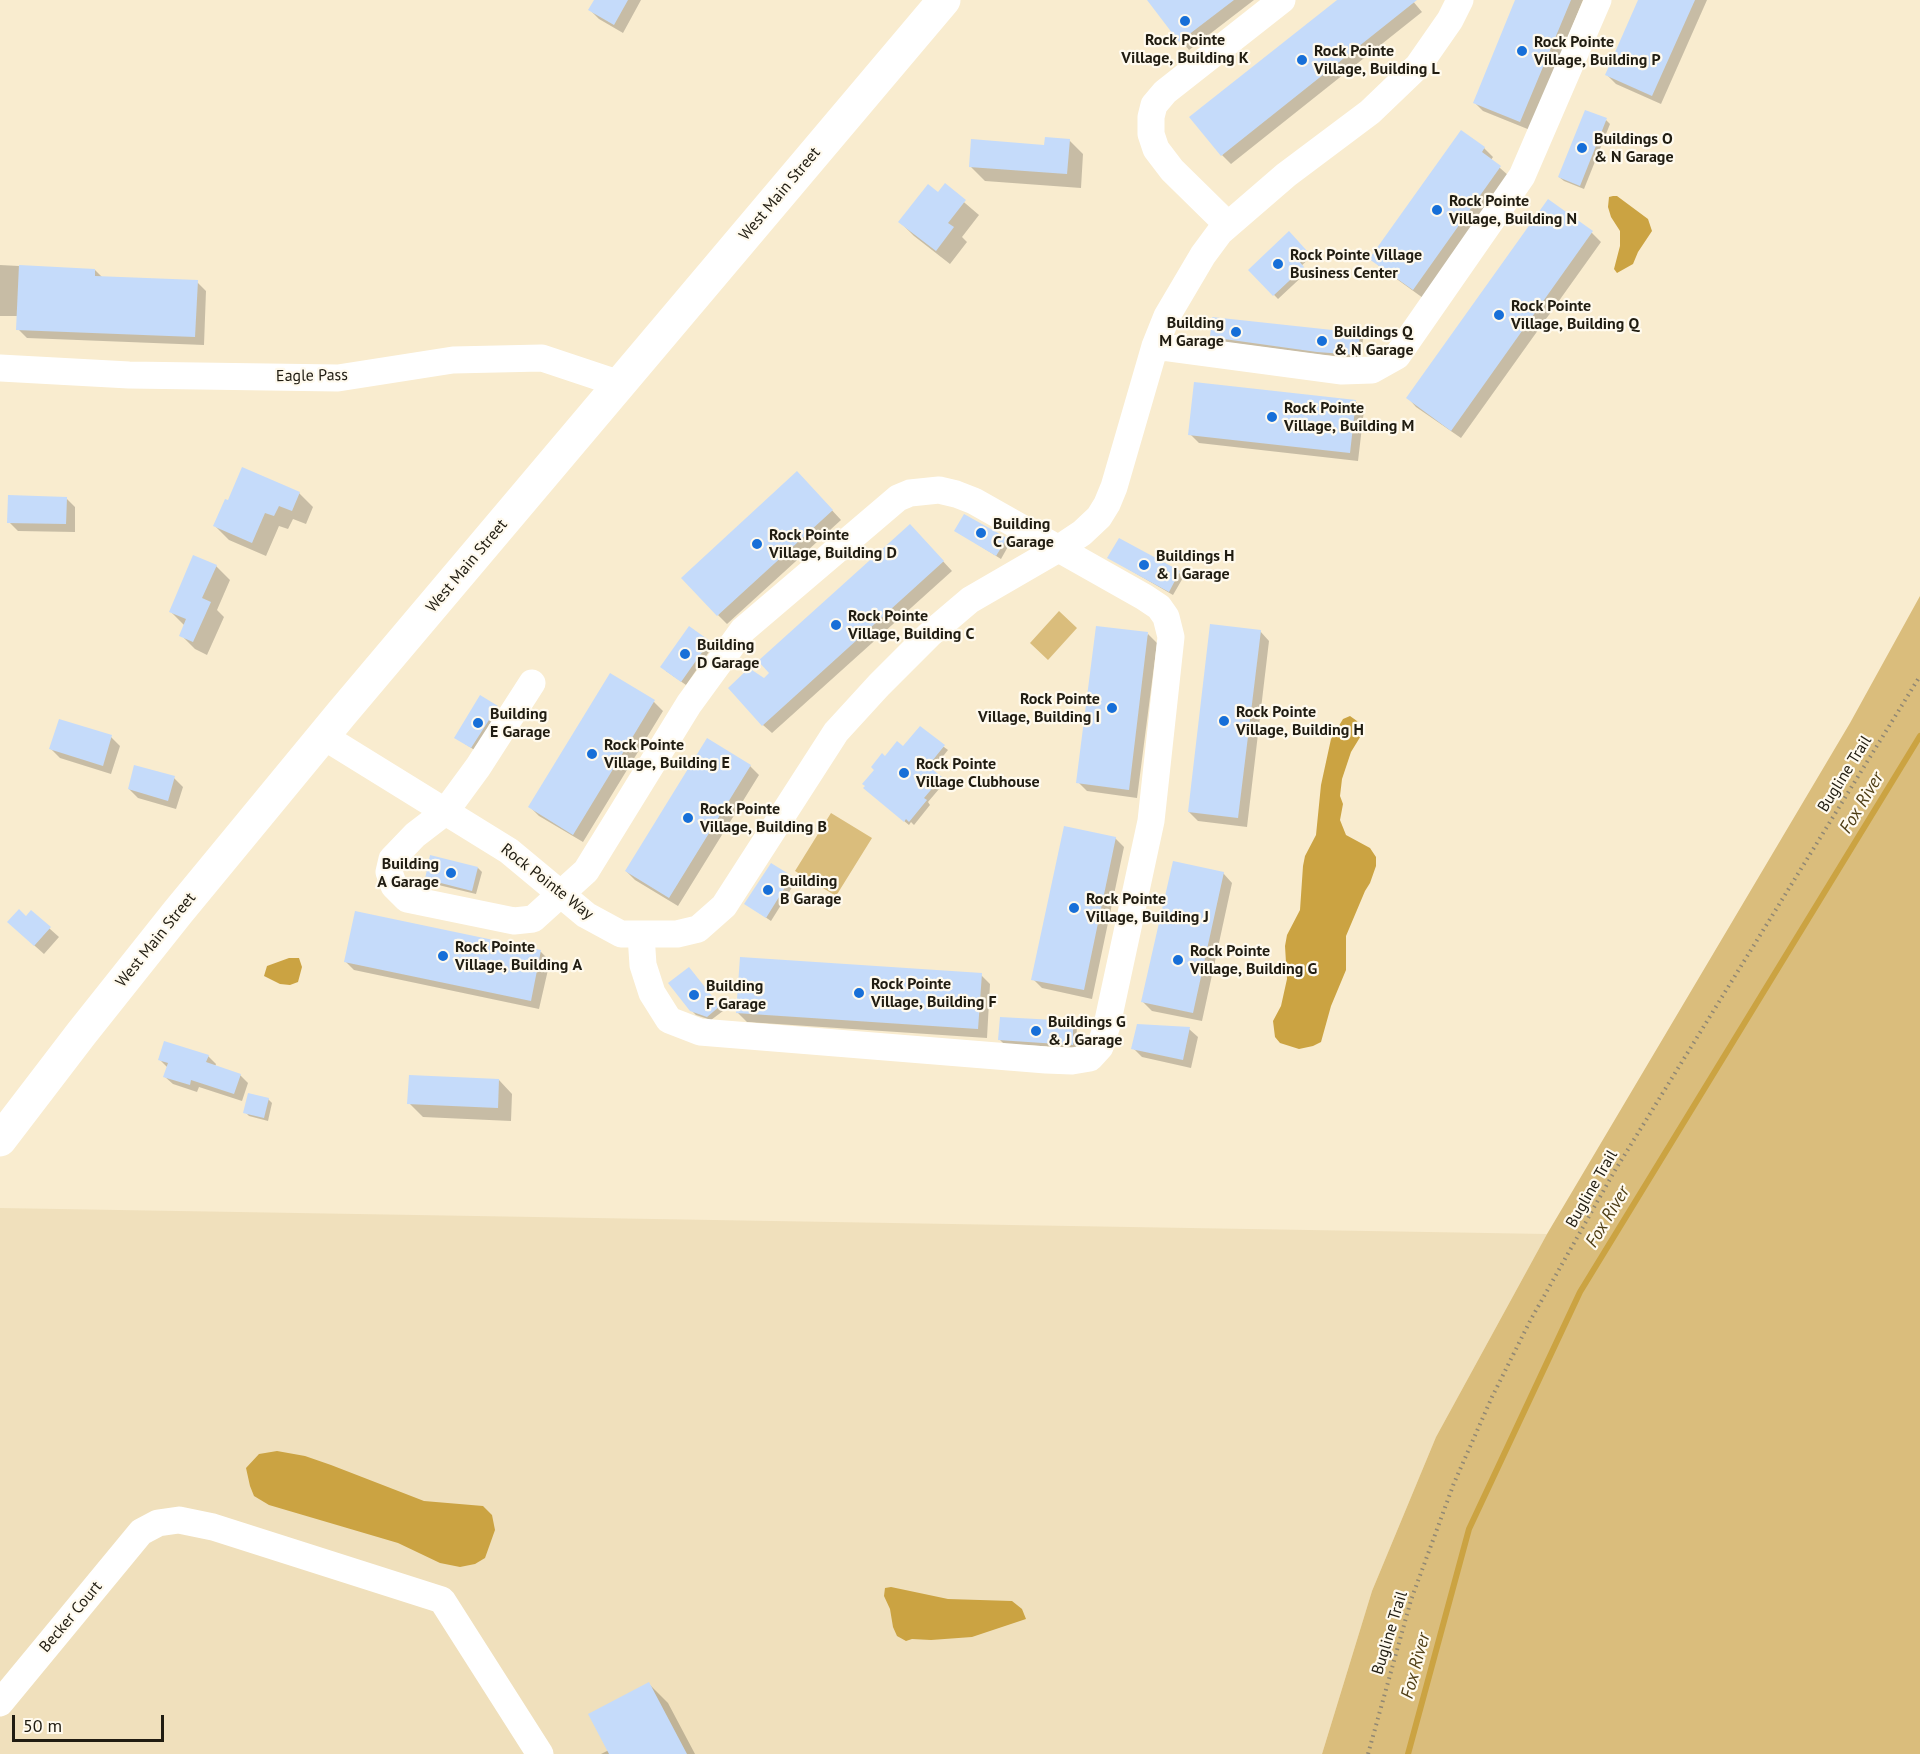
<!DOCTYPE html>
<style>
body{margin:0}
#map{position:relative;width:1920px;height:1754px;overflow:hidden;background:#f9eccf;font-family:"PT Sans",sans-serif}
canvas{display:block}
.scale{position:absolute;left:12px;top:1715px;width:152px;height:27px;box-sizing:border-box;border:3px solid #201c11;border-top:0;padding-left:8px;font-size:18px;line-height:21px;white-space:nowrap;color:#201c11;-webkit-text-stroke:4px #fffaee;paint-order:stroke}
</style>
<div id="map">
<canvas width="1920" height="1754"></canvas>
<div class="scale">50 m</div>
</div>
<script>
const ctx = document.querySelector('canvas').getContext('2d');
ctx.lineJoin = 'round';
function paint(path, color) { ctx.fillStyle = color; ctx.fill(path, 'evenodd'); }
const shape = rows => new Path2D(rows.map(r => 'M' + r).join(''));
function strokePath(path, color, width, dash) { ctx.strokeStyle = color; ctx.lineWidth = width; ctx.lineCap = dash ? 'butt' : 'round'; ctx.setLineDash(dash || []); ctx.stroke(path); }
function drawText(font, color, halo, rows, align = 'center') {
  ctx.font = font + ' "PT Sans",sans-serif'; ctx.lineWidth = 4.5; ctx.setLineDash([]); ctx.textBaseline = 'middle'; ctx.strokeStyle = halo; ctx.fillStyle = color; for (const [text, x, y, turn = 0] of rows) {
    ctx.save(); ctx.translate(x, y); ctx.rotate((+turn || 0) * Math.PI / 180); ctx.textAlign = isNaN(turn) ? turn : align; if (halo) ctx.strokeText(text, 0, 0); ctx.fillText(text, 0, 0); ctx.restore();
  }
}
paint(shape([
 [0,1208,1547,1234,1436,1437,1372,1591,1322,1754,0,1754]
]), '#f0e0bc');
paint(shape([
 [1920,596,1920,1754,1322,1754,1372,1591,1436,1437,1547,1234,1850,723],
 [1059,611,1077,628,1048,660,1030,643],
 [831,813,872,838,836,896,795,871]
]), '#dabd7c');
paint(shape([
 [1613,196,1617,196,1648,219,1652,231,1638,252,1633,264,1617,273,1614,269,1620,246,1620,231,1611,217,1608,207,1609,197],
 [1350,716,1357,721,1362,734,1351,752,1342,779,1340,796,1343,804,1340,820,1346,835,1370,848,1376,857,1376,866,1370,883,1365,891,1346,936,1346,970,1331,1006,1321,1042,1313,1046,1299,1049,1280,1043,1275,1037,1273,1021,1281,1006,1287,979,1285,946,1287,935,1300,910,1303,866,1305,856,1316,835,1321,785,1331,739,1343,719],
 [289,958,299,958,302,967,298,982,290,985,280,984,264,976,267,966],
 [277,1451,305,1456,331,1465,424,1501,483,1506,492,1515,495,1530,485,1558,475,1564,460,1567,440,1563,398,1543,269,1505,254,1496,250,1486,246,1468,259,1454],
 [891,1587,948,1599,1012,1601,1022,1609,1026,1619,972,1637,931,1640,912,1639,906,1641,897,1636,893,1627,890,1609,884,1596,885,1588]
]), '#cba342');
paint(shape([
 [595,0,641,0,623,33,599,19,590,10],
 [1149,0,1254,0,1189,50],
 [1339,0,1412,0,1422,12,1231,164,1222,155],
 [1517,0,1583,0,1530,130,1483,111,1474,102],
 [1640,0,1707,0,1661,104,1616,84,1607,75],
 [1606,120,1610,124,1584,189,1564,181,1559,177],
 [1069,140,1083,154,1081,188,985,181,971,167],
 [1484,148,1493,157,1491,160,1509,176,1423,298,1380,267,1371,258],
 [945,186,979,215,962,237,967,242,950,264,914,236,900,222,939,194],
 [1549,201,1592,233,1601,242,1461,438,1416,407,1408,398],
 [1289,234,1311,257,1301,266,1307,272,1278,299,1250,270],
 [0,265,95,270,103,278,197,282,206,291,204,345,27,338,18,329,18,316,0,316],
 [1359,334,1363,339,1361,358,1322,355,1216,341,1211,337],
 [1355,401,1364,410,1358,461,1199,443,1190,434],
 [806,482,841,520,727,624,718,615],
 [299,493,313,507,306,524,293,519,288,529,279,526,266,556,229,540,215,526,229,502],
 [66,498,75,507,75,532,18,531,9,522],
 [956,531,1006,539,1010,543,1001,559],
 [919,535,952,571,772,733,763,725,764,680],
 [1119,540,1184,576,1173,595,1109,558],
 [216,566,230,580,217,610,224,617,207,655,195,649,181,635,185,626,170,611],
 [1260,631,1269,641,1247,827,1198,821,1189,812],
 [1148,634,1157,643,1137,798,1087,791,1078,782],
 [709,642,713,646,686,685,666,671],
 [611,675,654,702,663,711,583,842,539,816,530,807],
 [480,697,502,711,476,751,456,738],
 [111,737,120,746,111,774,60,758,51,749],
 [944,747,948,750,932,770,945,782,928,802,930,805,914,825,911,822,909,825,869,792,886,758,904,749],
 [750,766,759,775,678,906,635,880,626,871],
 [174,778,183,787,176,809,138,798,129,789],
 [1115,838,1124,847,1092,999,1042,988,1033,979],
 [771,865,796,881,771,921,746,904],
 [478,868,482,872,476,894,430,883,426,879],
 [1223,873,1232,883,1202,1021,1152,1011,1143,1002],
 [31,912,59,937,44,954,18,931],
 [541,952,550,961,539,1009,354,970,345,961],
 [693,973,723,1011,711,1020,696,1015,691,1010],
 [981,975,990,984,987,1038,747,1022,738,1013],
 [1073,1022,1077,1026,1076,1048,1004,1044,1000,1040],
 [1189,1029,1198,1037,1191,1068,1142,1057,1133,1048],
 [208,1056,216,1064,215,1067,240,1075,248,1083,242,1101,199,1087,197,1092,173,1084,165,1077,168,1068,160,1060],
 [499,1080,512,1094,511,1121,423,1117,409,1103],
 [268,1099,272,1103,268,1121,249,1116,245,1112],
 [649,1684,668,1703,695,1754,601,1754,609,1750]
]), '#0003');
strokePath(shape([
 [1408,1754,1469,1529,1580,1292,1920,736]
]), '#cba342', 6);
paint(shape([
 [594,0,628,0,614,25,588,10],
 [1147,0,1234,0,1179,42],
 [1337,0,1417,0,1221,156,1189,117],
 [1515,0,1571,0,1520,122,1473,103],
 [1638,0,1695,0,1652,96,1605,75],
 [1585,110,1607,118,1580,186,1558,177],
 [1461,130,1485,147,1482,152,1501,166,1413,290,1369,259],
 [1045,137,1070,139,1067,174,969,167,971,139,1044,145],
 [945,183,966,200,948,223,954,227,936,251,898,222,928,184,938,192],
 [1548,199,1593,231,1451,431,1406,398],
 [1289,231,1308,252,1299,261,1304,267,1273,296,1248,270],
 [19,265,95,269,95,276,198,280,195,337,16,330],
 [1212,317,1360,333,1358,355,1317,352,1210,337],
 [1194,382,1356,400,1350,453,1188,435],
 [242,467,300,492,292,511,279,506,274,516,265,513,252,543,213,526,225,499,228,500],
 [797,471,833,510,717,616,681,578],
 [8,495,67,497,66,524,7,523],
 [964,514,1007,538,996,556,954,531],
 [910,524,944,561,762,726,728,688,749,668,764,678,769,673,758,661],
 [1119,538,1180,571,1169,592,1107,558],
 [193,555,217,565,202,598,211,602,193,642,179,636,186,619,169,612],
 [1210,624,1261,630,1238,818,1188,812],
 [689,626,710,641,681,682,660,667],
 [1096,626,1148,632,1129,790,1076,783],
 [610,673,655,700,573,835,528,807],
 [480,695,498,706,471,748,454,738],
 [59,719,112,735,103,766,49,749],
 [920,726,945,745,928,766,942,777,924,798,927,800,909,822,906,819,904,822,863,788,865,786,862,784,874,770,871,767,882,753,885,756,897,741,903,746],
 [707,738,751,765,669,898,625,871],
 [134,765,175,776,168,801,128,789],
 [1064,826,1116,837,1084,990,1031,980],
 [430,855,478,867,472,891,425,879],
 [1173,861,1224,872,1193,1013,1141,1002],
 [771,863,792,876,766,918,744,904],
 [19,909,26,916,31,910,51,927,34,946,7,922],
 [355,911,541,950,531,1001,344,962],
 [740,957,982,973,978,1029,736,1013],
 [689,967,720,1006,707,1017,690,1011,668,983],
 [1000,1017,1073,1021,1073,1045,998,1040],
 [1137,1024,1190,1027,1183,1060,1131,1049],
 [164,1041,209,1055,206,1062,241,1074,234,1094,191,1080,190,1085,163,1077,168,1063,158,1060],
 [409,1075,499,1079,498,1108,407,1104],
 [248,1093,269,1098,264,1118,243,1113],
 [649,1682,687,1754,609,1754,588,1714]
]), '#c5dbfa');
strokePath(shape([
 [1368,1754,1411,1600,1454,1483,1492,1397,1530,1321,1614,1172,1920,676]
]), '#908773', 4, [1.5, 4.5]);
strokePath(shape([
 [1228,225,1172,170,1156,149,1151,134,1151,117,1154,105,1165,92,1282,0],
 [1155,346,1342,371,1372,370,1397,356,1522,176,1598,0],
 [0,368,129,375,338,378,453,360,542,358,620,384],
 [532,683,478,767,445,812,415,835,392,859,389,872,394,886,407,899,514,921,533,919,586,871,689,704,743,630,898,498,910,493,939,490,956,494,974,501,1144,597,1159,607,1166,617,1171,637,1151,821,1107,1025,1100,1047,1090,1058,1072,1061,1046,1060,700,1032,669,1020,652,993,643,965,641,935],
 [323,736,509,851,586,915,621,934,677,934,698,929,724,906,836,732,879,685,930,634,970,600,1058,549,1082,533,1099,517,1107,504,1114,487,1155,346,1167,316,1203,255,1220,232,1286,175,1370,112,1418,66,1450,20,1460,0],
 [0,1703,141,1532,158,1523,179,1520,213,1527,442,1600,540,1754]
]), '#fff', 27);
strokePath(shape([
 [0,1140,81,1034,178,912,342,713,944,0]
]), '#fff', 33);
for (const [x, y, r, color] of [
 [1185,21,6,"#176fd8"],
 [1522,51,6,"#176fd8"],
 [1302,60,6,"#176fd8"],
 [1582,148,6,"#176fd8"],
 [1437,210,6,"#176fd8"],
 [1278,264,6,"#176fd8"],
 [1499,315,6,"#176fd8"],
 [1236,332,6,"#176fd8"],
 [1322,341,6,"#176fd8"],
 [1272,417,6,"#176fd8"],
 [981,533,6,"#176fd8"],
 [757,544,6,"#176fd8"],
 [1144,565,6,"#176fd8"],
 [836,625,6,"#176fd8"],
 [685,654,6,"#176fd8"],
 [1112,708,6,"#176fd8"],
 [1224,721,6,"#176fd8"],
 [478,723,6,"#176fd8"],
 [592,754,6,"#176fd8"],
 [904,773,6,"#176fd8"],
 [688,818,6,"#176fd8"],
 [451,873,6,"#176fd8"],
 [768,890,6,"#176fd8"],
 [1074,908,6,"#176fd8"],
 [443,956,6,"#176fd8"],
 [1178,960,6,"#176fd8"],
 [859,993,6,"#176fd8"],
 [694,995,6,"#176fd8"],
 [1036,1031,6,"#176fd8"]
]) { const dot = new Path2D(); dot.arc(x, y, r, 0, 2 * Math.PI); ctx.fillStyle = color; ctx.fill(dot); strokePath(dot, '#fffaee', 2); }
drawText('bold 16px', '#201c11', '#fffaee', [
 ["Rock Pointe",1185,40,"center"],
 ["Village, Building K",1185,58,"center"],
 ["Rock Pointe",1534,42],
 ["Village, Building P",1534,60],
 ["Rock Pointe",1314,51],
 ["Village, Building L",1314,69],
 ["Buildings O",1594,139],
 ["& N Garage",1594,157],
 ["Rock Pointe",1449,201],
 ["Village, Building N",1449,219],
 ["Rock Pointe Village",1290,255],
 ["Business Center",1290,273],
 ["Rock Pointe",1511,306],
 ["Village, Building Q",1511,324],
 ["Building",1224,323,"right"],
 ["M Garage",1224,341,"right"],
 ["Buildings Q",1334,332],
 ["& N Garage",1334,350],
 ["Rock Pointe",1284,408],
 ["Village, Building M",1284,426],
 ["Building",993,524],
 ["C Garage",993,542],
 ["Rock Pointe",769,535],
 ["Village, Building D",769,553],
 ["Buildings H",1156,556],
 ["& I Garage",1156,574],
 ["Rock Pointe",848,616],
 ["Village, Building C",848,634],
 ["Building",697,645],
 ["D Garage",697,663],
 ["Rock Pointe",1100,699,"right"],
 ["Village, Building I",1100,717,"right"],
 ["Rock Pointe",1236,712],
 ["Village, Building H",1236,730],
 ["Building",490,714],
 ["E Garage",490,732],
 ["Rock Pointe",604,745],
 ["Village, Building E",604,763],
 ["Rock Pointe",916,764],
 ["Village Clubhouse",916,782],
 ["Rock Pointe",700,809],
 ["Village, Building B",700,827],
 ["Building",439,864,"right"],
 ["A Garage",439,882,"right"],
 ["Building",780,881],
 ["B Garage",780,899],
 ["Rock Pointe",1086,899],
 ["Village, Building J",1086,917],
 ["Rock Pointe",455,947],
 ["Village, Building A",455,965],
 ["Rock Pointe",1190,951],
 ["Village, Building G",1190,969],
 ["Rock Pointe",871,984],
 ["Village, Building F",871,1002],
 ["Building",706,986],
 ["F Garage",706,1004],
 ["Buildings G",1048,1022],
 ["& J Garage",1048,1040]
], 'left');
drawText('16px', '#201c11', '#fffaee', [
 ["West Main Street",780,194,-50],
 ["Eagle Pass",312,376,-1],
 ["West Main Street",467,566,-50],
 ["Bugline Trail",1845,774,-58],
 ["Rock Pointe Way",547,882,38],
 ["West Main Street",156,940,-51],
 ["Bugline Trail",1592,1189,-60],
 ["Becker Court",71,1617,-50],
 ["Bugline Trail",1390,1633,-73]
]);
drawText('italic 18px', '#4f3e16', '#fffaee', [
 ["Fox River",1862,803,-59],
 ["Fox River",1608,1217,-59],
 ["Fox River",1416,1666,-75]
]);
</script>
